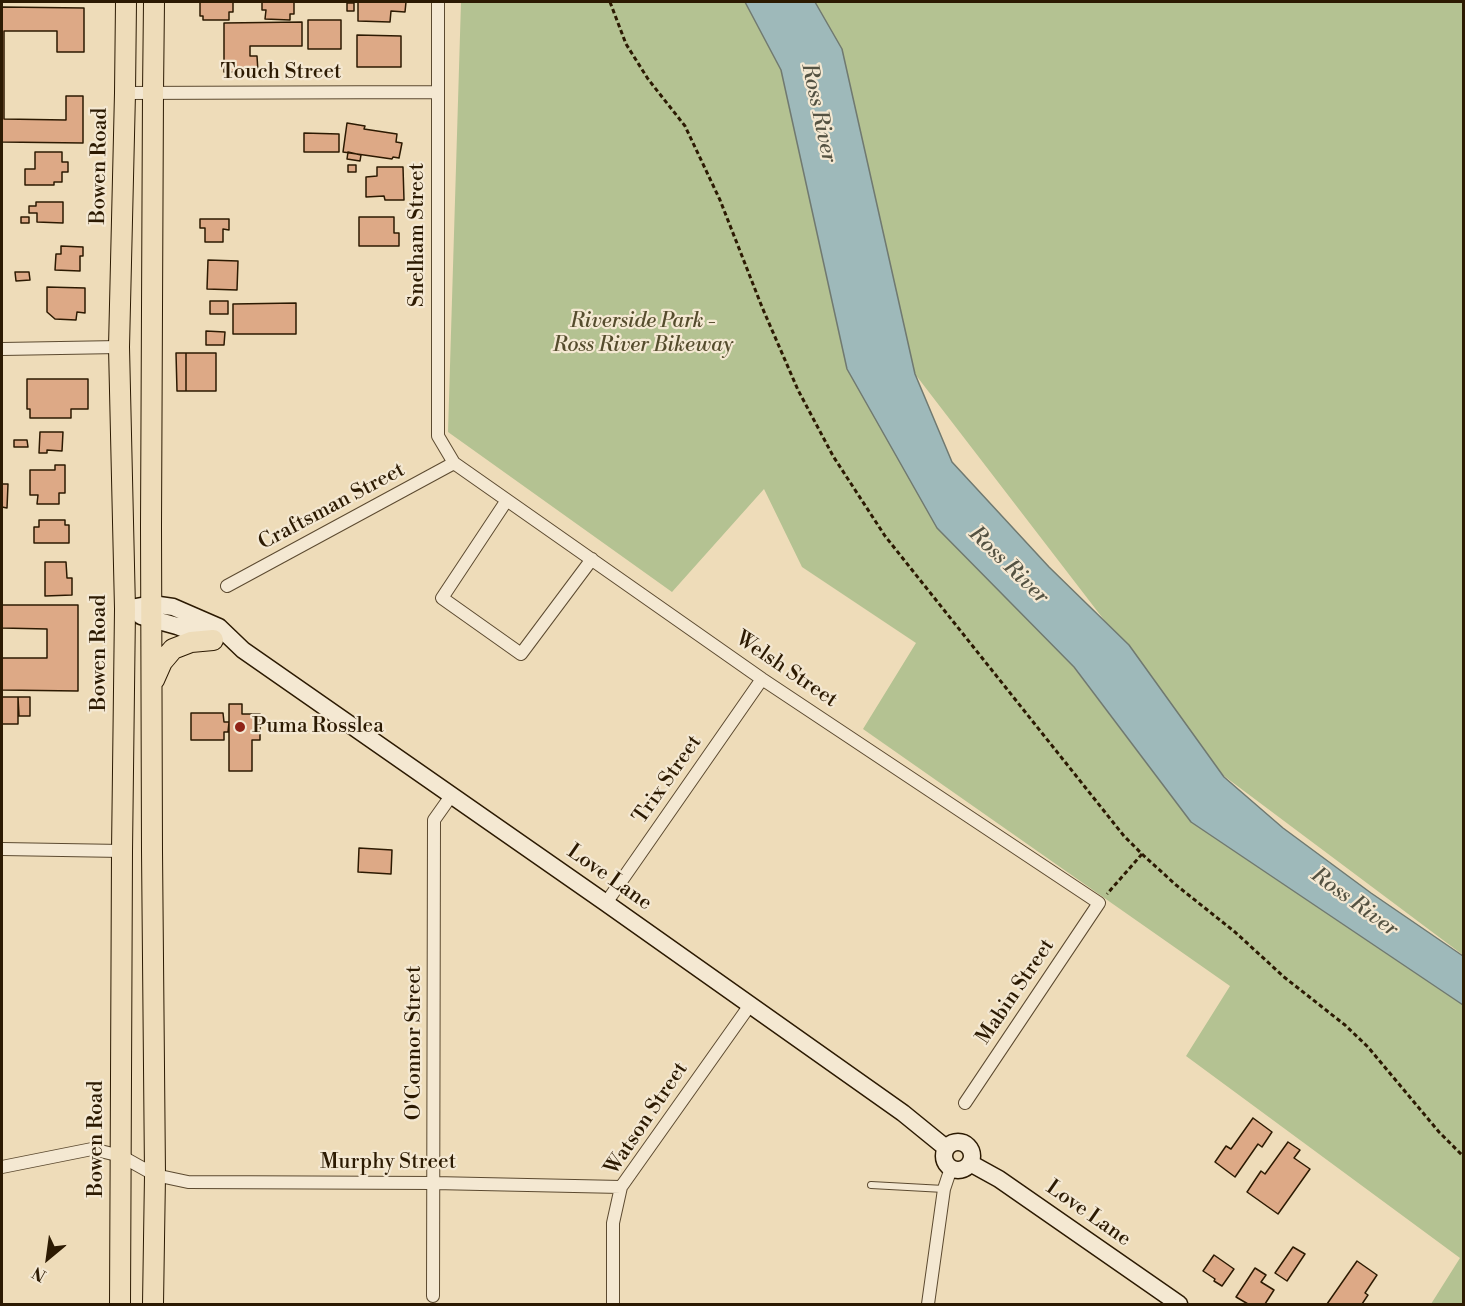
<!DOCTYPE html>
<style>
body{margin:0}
#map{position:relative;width:1465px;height:1306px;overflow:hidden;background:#eedcb9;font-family:"Libre Bodoni",serif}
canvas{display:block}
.frame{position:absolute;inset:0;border:3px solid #2c1a02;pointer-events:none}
.north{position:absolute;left:18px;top:1228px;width:60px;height:60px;-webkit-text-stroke:4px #f4e8d2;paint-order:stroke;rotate:209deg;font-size:16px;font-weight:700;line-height:24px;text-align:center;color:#2c1a02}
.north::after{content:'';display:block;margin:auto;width:21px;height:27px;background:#2c1a02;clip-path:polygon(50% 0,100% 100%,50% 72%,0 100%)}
</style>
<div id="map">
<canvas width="1465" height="1306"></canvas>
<div class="frame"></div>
<div class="north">N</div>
</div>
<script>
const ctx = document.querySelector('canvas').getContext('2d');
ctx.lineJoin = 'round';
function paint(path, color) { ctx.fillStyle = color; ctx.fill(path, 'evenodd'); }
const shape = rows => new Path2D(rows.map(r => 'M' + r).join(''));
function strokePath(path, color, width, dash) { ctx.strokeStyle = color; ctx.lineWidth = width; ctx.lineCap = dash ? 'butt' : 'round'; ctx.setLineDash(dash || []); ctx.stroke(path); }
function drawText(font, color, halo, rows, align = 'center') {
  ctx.font = font + ' "Libre Bodoni",serif'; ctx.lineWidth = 4.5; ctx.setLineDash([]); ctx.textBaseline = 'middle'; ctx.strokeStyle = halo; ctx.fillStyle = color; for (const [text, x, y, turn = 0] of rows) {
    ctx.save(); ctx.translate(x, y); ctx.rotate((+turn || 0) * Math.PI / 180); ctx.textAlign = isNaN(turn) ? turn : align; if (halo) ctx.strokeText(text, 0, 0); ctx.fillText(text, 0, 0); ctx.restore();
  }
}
paint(shape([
 [461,2,745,2,781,70,847,369,1191,822,1463,1005,1463,1304,1431,1304,1460,1258,1186,1056,1230,986,863,729,916,643,802,567,764,489,672,592,448,432],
 [794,2,1463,2,1463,955,1224,776,915,374]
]), '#b4c292');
const water = shape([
 [745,2,815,2,842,49,915,374,952,462,1049,567,1129,645,1224,777,1283,828,1371,893,1463,956,1463,1005,1191,822,1074,667,937,528,847,369,781,70,745,2]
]);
paint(water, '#9eb9ba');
strokePath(water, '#707970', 1.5);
const building = shape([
 [200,2,233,2,233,12,229,12,229,20,203,20,203,16,200,16,200,2],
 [262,2,294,2,294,14,290,14,290,20,265,19,266,10,262,10,262,2],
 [358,2,406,2,405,12,391,11,390,22,358,21,358,2],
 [347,3,354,3,354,11,347,11,347,3],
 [2,7,84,8,84,52,57,52,57,31,4,31,4,119,66,120,66,96,83,96,83,143,2,142,2,7],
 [308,20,341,20,341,49,308,49,308,20],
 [302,22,302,46,250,46,250,56,257,56,258,72,224,72,224,23,302,22],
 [357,35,401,36,401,67,357,67,357,35],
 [347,123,365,126,364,129,397,134,396,142,402,143,399,158,393,157,392,159,343,152,347,123],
 [304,133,339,134,339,152,304,152,304,133],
 [35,152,62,152,62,162,68,162,68,172,62,172,62,182,54,182,54,185,25,185,25,169,35,169,35,152],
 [348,152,361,155,360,161,347,159,348,152],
 [348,165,356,165,356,172,348,172,348,165],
 [377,167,403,167,404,200,385,200,384,196,366,197,366,177,377,176,377,167],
 [36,202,63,202,63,223,37,222,37,213,29,213,29,206,36,206,36,202],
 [21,217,29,217,29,223,21,223,21,217],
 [359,217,394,217,394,233,399,233,399,246,359,246,359,217],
 [200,219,229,219,229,230,223,229,223,242,205,242,205,228,200,228,200,219],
 [61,246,83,247,83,256,80,256,80,271,55,270,56,254,61,254,61,246],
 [208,260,238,261,237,290,207,289,208,260],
 [15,272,29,272,30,280,16,281,15,272],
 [47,287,85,288,85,313,77,312,76,320,55,319,47,312,47,287],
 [210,301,228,301,228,314,210,314,210,301],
 [296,303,296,334,233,334,233,304,296,303],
 [206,331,225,332,224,345,206,345,206,331],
 [176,353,186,353,186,391,177,391,176,353],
 [186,353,216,353,216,391,186,391,186,353],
 [27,379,88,379,88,409,71,409,71,418,30,418,30,409,27,409,27,379],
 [40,432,63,432,62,451,47,450,47,453,39,453,40,432],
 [14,440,27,440,28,447,14,447,14,440],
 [55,465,65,465,65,493,59,493,59,504,37,504,38,495,30,495,30,470,55,470,55,465],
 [2,484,8,484,7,508,2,507,2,484],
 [39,520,65,520,65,525,69,525,69,543,34,543,34,527,39,527,39,520],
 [45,562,66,562,67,578,72,578,72,595,45,596,45,562],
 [2,605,78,605,78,691,2,690,2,658,47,658,47,629,2,628,2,605],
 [2,697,18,697,18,724,2,724,2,697],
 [18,697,30,697,30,716,19,716,18,697],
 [229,704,242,704,242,714,260,714,260,740,252,740,252,771,229,771,229,704],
 [191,713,223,713,224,722,229,722,228,732,224,732,224,740,191,740,191,713],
 [359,848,392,850,391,874,358,872,359,848],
 [1253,1118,1272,1132,1262,1147,1258,1144,1235,1177,1215,1162,1226,1146,1231,1149,1253,1118],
 [1288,1142,1300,1150,1294,1158,1310,1169,1278,1214,1247,1192,1261,1171,1265,1174,1288,1142],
 [1293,1247,1305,1254,1287,1281,1275,1273,1293,1247],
 [1214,1255,1234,1269,1222,1286,1214,1281,1215,1279,1203,1271,1214,1255],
 [1357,1261,1377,1275,1365,1293,1368,1295,1362,1304,1327,1304,1357,1261],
 [1255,1268,1266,1275,1261,1282,1274,1290,1265,1304,1248,1304,1236,1297,1255,1268]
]);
paint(building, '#dda986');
strokePath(building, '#2c1a02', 1.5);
const lane = shape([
 [871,1185,944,1189]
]);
const street = shape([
 [438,2,438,436,454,463,762,679,1099,903,965,1103],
 [125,93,437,92],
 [2,349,119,347],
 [507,500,442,598,521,654,592,559],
 [227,586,454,463],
 [2,849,122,851],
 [606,903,762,679],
 [2,1167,92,1149,121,1156,155,1175,188,1182,434,1183,621,1187],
 [433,1296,434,820,451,796],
 [613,1304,613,1223,621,1187,750,1005],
 [928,1304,944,1189,951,1168]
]);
const secondary = shape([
 [125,609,152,604,173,607,219,627,243,650,606,903,903,1113,946,1148],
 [141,616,177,626,213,640],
 '944 1156a14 14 0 1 1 28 0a14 14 0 1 1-28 0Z',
 [970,1163,999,1179,1179,1304]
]);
const primary = shape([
 [154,680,162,662,173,649,191,642,213,640],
 [120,1304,122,851,125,609,119,347,125,93,126,2],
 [153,1304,155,1175,152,851,151,526,153,92,154,2]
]);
strokePath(lane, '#5c4a30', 8);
strokePath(street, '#5c4a30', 14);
strokePath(secondary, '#2c1a02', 19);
strokePath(primary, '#2c1a02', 22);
strokePath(shape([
 [610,2,626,44,648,79,685,126,720,200,762,307,798,390,833,456,885,536,1124,836,1142,854,1107,894],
 [1142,854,1176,885,1235,932,1284,977,1345,1025,1368,1047,1439,1132,1464,1157]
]), '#2c1a02', 3, [4.5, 3]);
strokePath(lane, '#f4e8d2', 6);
strokePath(street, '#f4e8d2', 12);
strokePath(secondary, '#f4e8d2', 16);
strokePath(primary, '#eedcb9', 20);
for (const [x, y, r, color] of [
 [240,727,6,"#8f2418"]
]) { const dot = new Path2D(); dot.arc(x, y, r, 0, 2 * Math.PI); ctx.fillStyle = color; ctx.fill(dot); strokePath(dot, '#f4e8d2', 2); }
drawText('21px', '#2c1a02', '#f4e8d2', [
 ["Touch Street",281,73],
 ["Bowen Road",100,166,-89],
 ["Snelham Street",418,235,-90],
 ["Craftsman Street",332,507,-28],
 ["Bowen Road",100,653,-90],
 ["Welsh Street",786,670,34],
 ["Trix Street",668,780,-55],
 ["Love Lane",609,878,35],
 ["Mabin Street",1016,992,-56],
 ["O'Connor Street",415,1043,-90],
 ["Watson Street",647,1119,-56],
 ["Bowen Road",97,1139,-90],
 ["Murphy Street",388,1163],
 ["Love Lane",1088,1214,35]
]);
drawText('italic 21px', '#554c2d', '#f4e8d2', [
 ["Riverside Park -",643,322],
 ["Ross River Bikeway",643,346]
]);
drawText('21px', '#2c1a02', '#f4e8d2', [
 ["Puma Rosslea",252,727]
], 'left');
drawText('italic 22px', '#545242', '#f4e8d2', [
 ["Ross River",818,113,78],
 ["Ross River",1008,566,44],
 ["Ross River",1354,903,36]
]);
</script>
